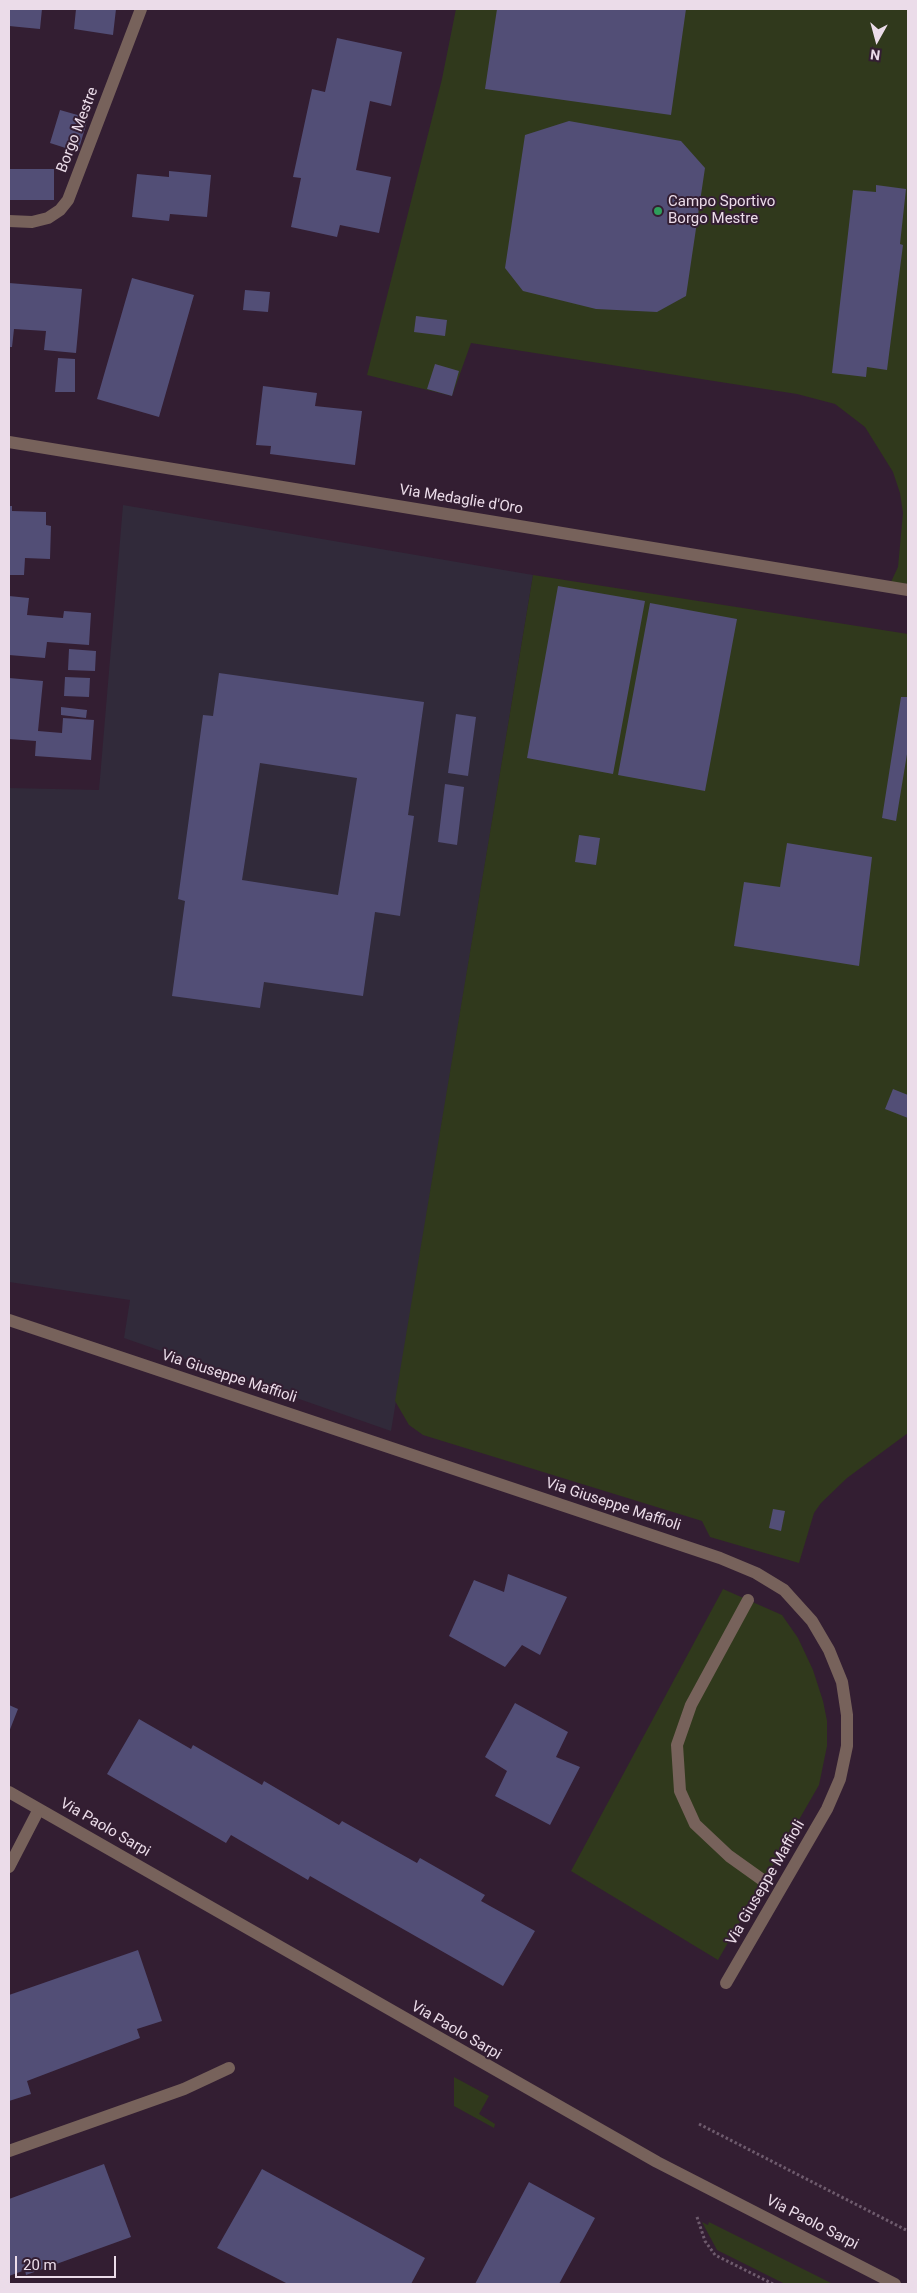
<!DOCTYPE html>
<style>
body{margin:0}
#map{position:relative;width:917px;height:2293px;overflow:hidden;background:#331e32;font-family:Roboto,sans-serif}
canvas{display:block}
.frame{position:absolute;inset:0;border:10px solid #ebdce9;pointer-events:none}
.north{position:absolute;left:852px;top:15px;width:50px;height:50px;-webkit-text-stroke:4px #331e32;paint-order:stroke;rotate:187deg;font-size:14px;font-weight:700;line-height:20px;text-align:center;color:#ebdce9}
.north::after{content:'';display:block;margin:auto;width:18px;height:22px;background:#ebdce9;clip-path:polygon(50% 0,100% 100%,50% 72%,0 100%)}
.scale{position:absolute;left:15px;top:2256px;width:101px;height:22px;box-sizing:border-box;border:2px solid #ebdce9;border-top:0;padding-left:6px;font-size:15px;line-height:18px;white-space:nowrap;color:#ebdce9;-webkit-text-stroke:4px #331e32;paint-order:stroke}
</style>
<div id="map">
<canvas width="917" height="2293"></canvas>
<div class="frame"></div>
<div class="north">N</div>
<div class="scale">20 m</div>
</div>
<script>
const ctx = document.querySelector('canvas').getContext('2d');
ctx.lineJoin = 'round';
function paint(path, color) { ctx.fillStyle = color; ctx.fill(path, 'evenodd'); }
const shape = rows => new Path2D(rows.map(r => 'M' + r).join(''));
function strokePath(path, color, width, dash) { ctx.strokeStyle = color; ctx.lineWidth = width; ctx.lineCap = dash ? 'butt' : 'round'; ctx.setLineDash(dash || []); ctx.stroke(path); }
function drawText(font, color, halo, rows, align = 'center') {
  ctx.font = font + ' Roboto,sans-serif'; ctx.lineWidth = 4; ctx.setLineDash([]); ctx.textBaseline = 'middle'; ctx.strokeStyle = halo; ctx.fillStyle = color; for (const [text, x, y, turn = 0] of rows) {
    ctx.save(); ctx.translate(x, y); ctx.rotate((+turn || 0) * Math.PI / 180); ctx.textAlign = isNaN(turn) ? turn : align; if (halo) ctx.strokeText(text, 0, 0); ctx.fillText(text, 0, 0); ctx.restore();
  }
}
paint(shape([
 [123,505,533,575,391,1431,124,1338,130,1300,9,1282,9,788,99,790]
]), '#312a3a');
paint(shape([
 [456,9,908,9,908,584,891,582,898,567,903,513,900,493,893,472,865,427,835,404,797,394,471,343,452,396,367,375,442,79],
 [533,575,908,634,908,1433,847,1478,821,1503,814,1513,799,1563,710,1537,702,1521,423,1435,409,1425,395,1401],
 [723,1589,782,1615,798,1638,813,1670,823,1701,827,1721,827,1746,819,1785,718,1960,571,1871],
 [454,2077,489,2096,479,2114,495,2124,494,2128,454,2106],
 [702,2222,708,2225,709,2222,833,2284,785,2284,717,2250]
]), '#30391c');
paint(shape([
 [9,9,42,9,40,29,9,26],
 [76,9,116,9,113,35,74,29],
 [497,9,686,9,671,115,485,89],
 [337,38,402,52,391,106,370,101,356,170,391,177,379,233,340,225,337,237,291,227,301,178,293,177,312,89,325,92],
 [60,110,88,118,78,152,50,143],
 [569,121,681,141,705,168,686,296,657,312,596,309,523,291,505,268,525,135],
 [9,169,54,169,54,200,9,200],
 [169,171,211,175,207,217,170,214,169,221,132,217,137,174,169,177],
 [876,185,906,189,900,244,903,245,887,370,867,367,866,377,832,373,853,190,876,192],
 [132,278,194,295,159,417,97,399],
 [9,283,82,289,76,353,44,350,46,331,14,329,12,347,9,347],
 [245,290,270,292,268,312,243,310],
 [416,316,447,320,445,336,414,332],
 [58,358,75,359,75,392,55,392],
 [435,364,459,371,452,396,427,389],
 [263,386,317,393,315,406,362,411,355,465,270,454,271,446,256,445],
 [9,506,12,506,12,511,46,512,46,525,51,526,50,559,25,558,24,575,9,575],
 [558,586,645,601,613,774,527,758],
 [9,596,29,598,27,615,63,618,64,611,91,613,89,645,47,642,45,658,9,655],
 [650,603,737,619,705,791,618,775],
 [69,649,96,651,95,671,68,670],
 [219,673,424,702,408,815,414,816,400,916,375,912,363,996,264,982,260,1008,172,996,185,901,178,899,203,715,213,716],
 [260,763,357,778,338,895,242,880],
 [65,677,90,678,89,697,64,696],
 [9,678,43,681,38,731,62,733,63,718,94,720,91,760,35,756,36,741,9,739],
 [901,697,908,697,908,748,896,821,882,818],
 [61,707,87,710,86,718,61,715],
 [456,714,476,717,468,776,448,773],
 [445,784,464,787,457,845,438,842],
 [579,835,600,838,596,865,575,862],
 [787,843,872,857,859,966,734,946,744,882,780,887],
 [893,1089,908,1095,908,1118,885,1109],
 [773,1509,785,1511,781,1531,769,1528],
 [508,1574,567,1597,540,1655,522,1645,505,1667,449,1636,474,1580,504,1592],
 [515,1703,568,1732,556,1757,580,1767,550,1825,495,1796,507,1771,485,1757],
 [9,1705,18,1709,9,1732],
 [139,1719,191,1749,193,1745,262,1785,264,1781,339,1825,342,1821,417,1863,420,1858,485,1895,481,1901,535,1931,503,1986,310,1876,308,1880,231,1835,226,1843,107,1774],
 [138,1950,162,2021,137,2029,140,2038,27,2081,31,2094,9,2101,9,1995],
 [104,2164,131,2237,26,2275,25,2270,9,2276,9,2199],
 [262,2169,425,2258,411,2284,288,2284,217,2248],
 [529,2182,595,2218,559,2284,475,2284]
]), '#524e76');
strokePath(shape([
 [699,2124,908,2231],
 [697,2217,705,2241,715,2255,773,2284]
]), '#6e5b6d', 3, [2.5, 2.5]);
strokePath(shape([
 [9,2151,184,2089,229,2068]
]), '#77625b', 12);
strokePath(shape([
 [9,221,32,222,48,218,60,210,68,200,141,9],
 [9,442,908,590],
 [9,1320,720,1558,756,1573,784,1590,812,1621,829,1650,842,1682,847,1715,847,1746,840,1779,827,1809,726,1983],
 [748,1600,691,1705,677,1745,680,1791,695,1824,729,1856,764,1881],
 [9,1792,657,2162,895,2284],
 [9,1867,39,1809]
]), '#77625b', 12);
for (const [x, y, r, color] of [
 [658,211,5,"#2e9e5b"]
]) { const dot = new Path2D(); dot.arc(x, y, r, 0, 2 * Math.PI); ctx.fillStyle = color; ctx.fill(dot); strokePath(dot, '#331e32', 2); }
drawText('15px', '#ebdce9', '#331e32', [
 ["Borgo Mestre",78,130,-69],
 ["Via Medaglie d'Oro",461,500,9],
 ["Via Giuseppe Maffioli",229,1377,18],
 ["Via Giuseppe Maffioli",613,1505,18],
 ["Via Paolo Sarpi",105,1828,30],
 ["Via Giuseppe Maffioli",766,1883,-60],
 ["Via Paolo Sarpi",456,2031,30],
 ["Via Paolo Sarpi",812,2223,27]
]);
drawText('15px', '#ebdce9', '#331e32', [
 ["Campo Sportivo",668,202],
 ["Borgo Mestre",668,219]
], 'left');
</script>
